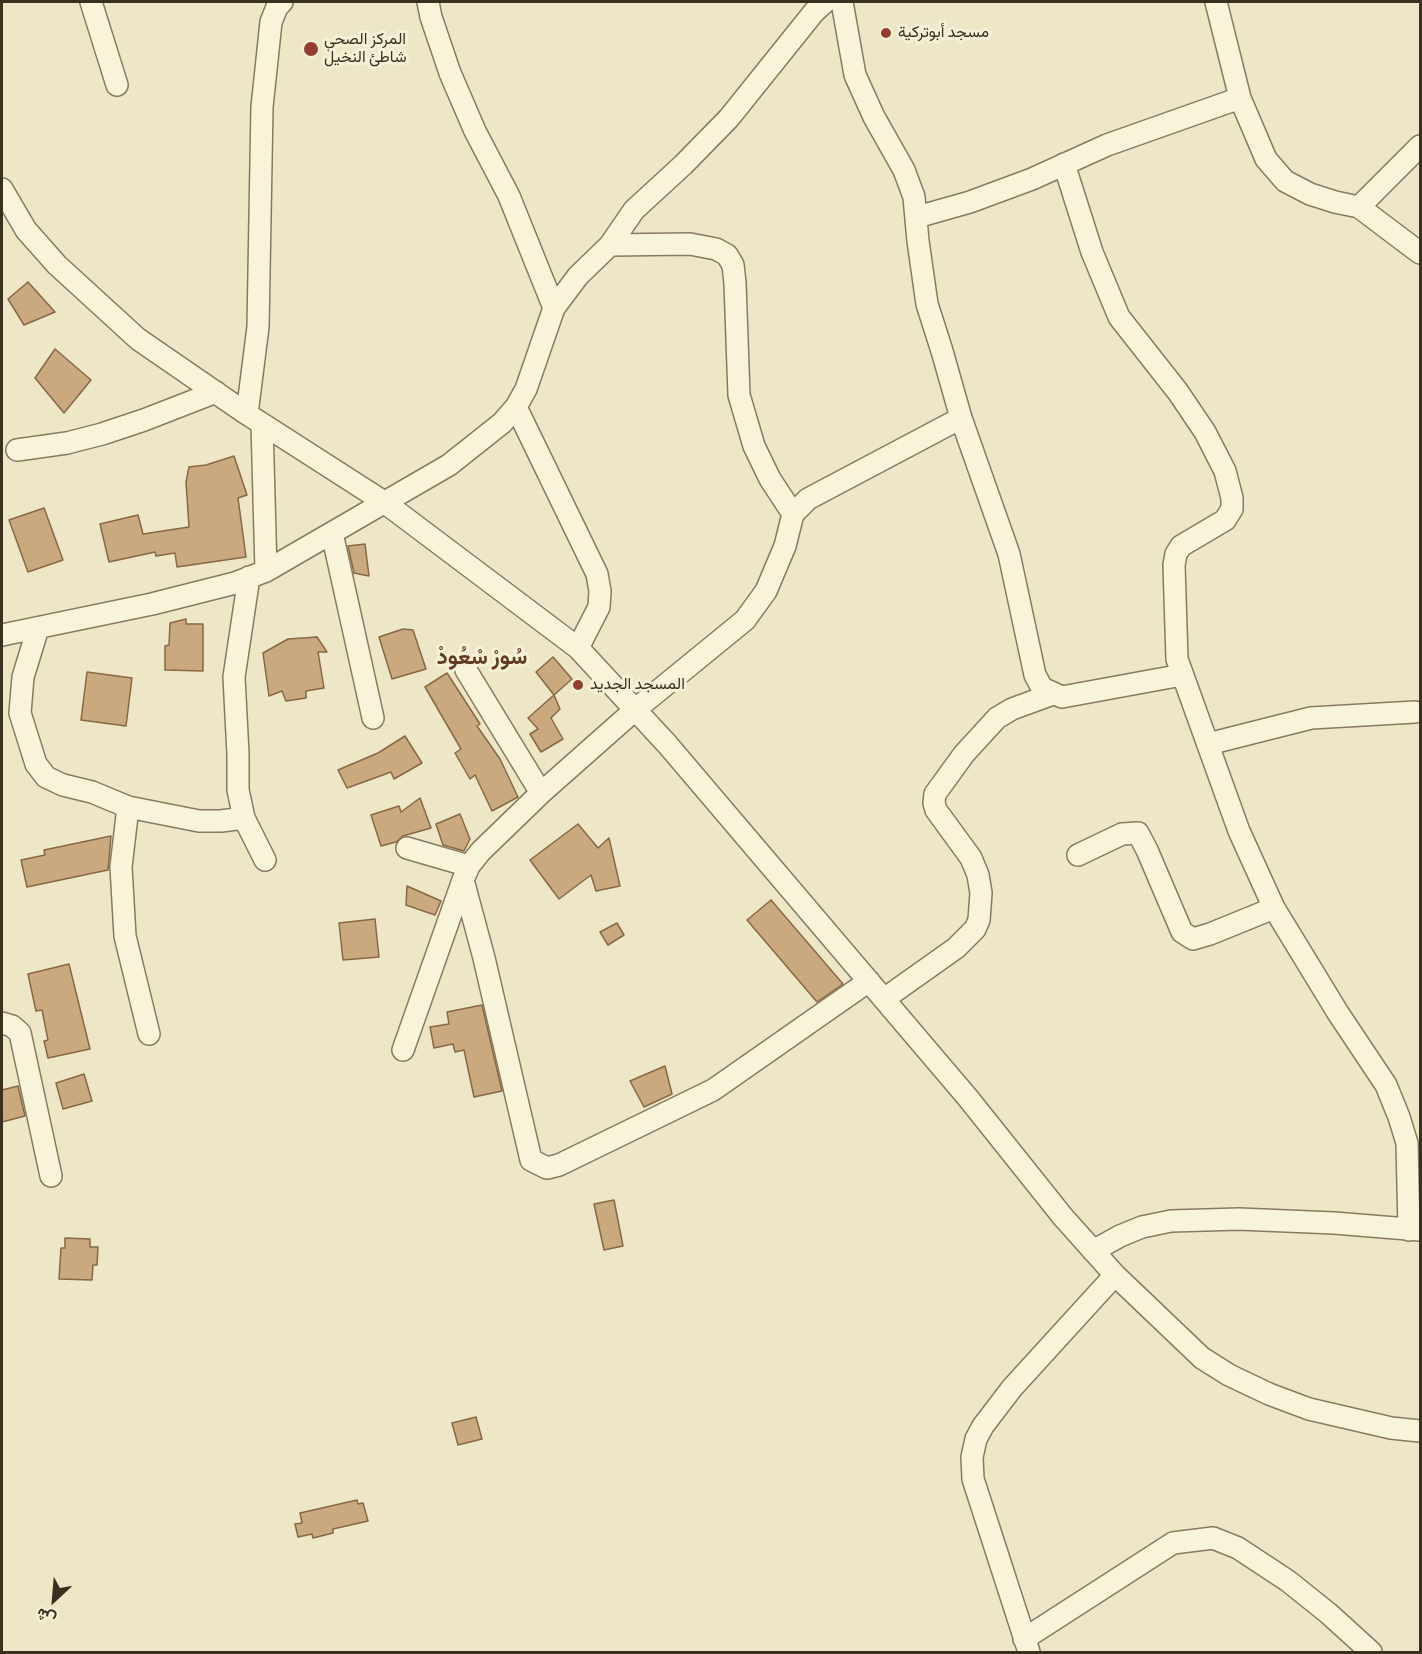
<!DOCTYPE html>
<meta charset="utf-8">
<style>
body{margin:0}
#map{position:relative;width:1422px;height:1654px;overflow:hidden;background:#ede7c7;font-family:Bitter,Vazirmatn,serif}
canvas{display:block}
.frame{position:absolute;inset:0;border:3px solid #393020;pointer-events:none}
.north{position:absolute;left:24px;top:1570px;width:60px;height:60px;-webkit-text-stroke:4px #f5f1d7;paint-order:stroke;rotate:206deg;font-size:16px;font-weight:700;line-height:24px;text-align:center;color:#393020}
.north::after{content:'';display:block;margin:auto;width:21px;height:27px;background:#393020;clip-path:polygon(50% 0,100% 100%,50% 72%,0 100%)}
</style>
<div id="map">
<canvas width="1422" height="1654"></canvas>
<div class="frame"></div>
<div class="north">ش</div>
</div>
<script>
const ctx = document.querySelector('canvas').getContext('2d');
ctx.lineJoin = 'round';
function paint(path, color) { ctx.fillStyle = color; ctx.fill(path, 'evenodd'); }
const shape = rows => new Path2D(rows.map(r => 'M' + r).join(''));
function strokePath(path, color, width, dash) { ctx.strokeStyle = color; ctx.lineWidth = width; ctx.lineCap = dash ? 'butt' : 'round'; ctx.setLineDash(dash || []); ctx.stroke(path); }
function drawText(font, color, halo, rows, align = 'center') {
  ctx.font = font + ' Bitter,Vazirmatn,serif'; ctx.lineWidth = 6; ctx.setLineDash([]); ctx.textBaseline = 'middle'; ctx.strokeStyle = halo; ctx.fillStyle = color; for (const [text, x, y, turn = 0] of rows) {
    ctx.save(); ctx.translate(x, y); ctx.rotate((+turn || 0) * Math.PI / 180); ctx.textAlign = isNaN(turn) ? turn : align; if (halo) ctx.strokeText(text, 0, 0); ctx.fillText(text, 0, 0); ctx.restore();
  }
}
const building = shape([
 [28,282,55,312,24,325,8,299,28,282],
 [55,349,91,380,64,413,35,378,55,349],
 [234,456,247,495,238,498,246,557,177,567,175,553,156,556,155,552,109,562,100,524,138,515,143,534,189,527,186,482,189,467,206,465,234,456],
 [44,508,63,560,28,572,9,520,44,508],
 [365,544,369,576,354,573,348,546,365,544],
 [186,619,186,624,203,624,203,671,165,670,165,646,169,645,170,623,186,619],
 [403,629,413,630,426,669,392,679,379,637,403,629],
 [317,637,327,652,318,652,324,688,306,691,306,698,286,701,282,691,269,696,263,653,288,639,317,637],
 [553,657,572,679,554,695,536,672,553,657],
 [87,672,132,678,126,726,81,720,87,672],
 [447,673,480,724,477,726,500,759,518,797,492,811,475,775,470,779,455,753,461,749,425,687,447,673],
 [554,695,560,709,551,718,563,739,541,752,530,734,538,729,528,718,554,695],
 [405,736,422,763,394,779,391,772,347,788,338,770,378,753,405,736],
 [420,798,431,828,403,836,396,842,381,846,371,815,399,806,401,812,420,798],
 [460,814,470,839,464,851,443,845,436,824,460,814],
 [578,824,598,848,609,838,620,886,596,891,591,875,559,899,530,860,578,824],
 [111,836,108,870,27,887,21,860,45,855,44,850,111,836],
 [407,886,441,901,435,915,406,905,407,886],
 [771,900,843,984,817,1002,747,920,771,900],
 [375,919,379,957,343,960,339,923,375,919],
 [617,923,624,935,608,945,600,932,617,923],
 [69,964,90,1049,48,1058,44,1041,48,1040,42,1010,36,1011,28,974,69,964],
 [482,1005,502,1091,474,1097,464,1050,455,1052,453,1044,434,1048,430,1027,449,1024,447,1012,482,1005],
 [665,1066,672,1094,644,1107,630,1081,665,1066],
 [84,1074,92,1101,63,1109,56,1083,84,1074],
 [18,1086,25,1116,2,1122,2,1090,18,1086],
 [614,1200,623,1246,604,1250,594,1204,614,1200],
 [65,1238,90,1239,90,1247,98,1247,97,1265,93,1265,92,1280,59,1279,61,1248,65,1248,65,1238],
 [476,1417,482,1439,458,1445,452,1423,476,1417],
 [357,1500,358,1504,363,1503,368,1521,333,1529,333,1533,313,1538,312,1534,298,1537,295,1524,302,1523,300,1513,357,1500]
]);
paint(building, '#caa97f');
strokePath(building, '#876844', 1.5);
const minor = shape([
 [91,2,117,85],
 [428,2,431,17,450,73,475,131,509,196,554,308],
 [842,2,855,75,874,117,904,170,914,197,918,241,927,304,942,351,961,418,1009,554,1035,675,1042,688,1062,697,1182,675],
 [1216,2,1240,98,1266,159,1285,181,1310,194,1335,202,1359,207,1420,253],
 [1064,164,1092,252,1119,317,1178,392,1205,432,1225,471,1232,498,1232,509,1225,520,1181,546,1176,554,1174,565,1177,659,1239,831,1274,908,1338,1013,1386,1085,1399,1117,1407,1143,1409,1230],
 [2,189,26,230,57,265,138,339,247,414,384,502,578,648,667,744,968,1098,1063,1217,1115,1275,1202,1358,1229,1375,1269,1394,1309,1409,1391,1428,1420,1431],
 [1359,207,1420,146],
 [917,217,970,202,1032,179,1107,145,1240,98],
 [610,245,690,244,716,249,727,255,733,265,735,283,739,395,754,446,770,479,793,514],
 [516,407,597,574,600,591,599,607,578,648],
 [247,414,258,327,262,107,271,22,277,7,282,2],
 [262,424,266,571],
 [17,450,67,443,102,434,144,420,216,392],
 [332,533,373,718],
 [249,577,234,677,238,754,238,790,244,818,265,860],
 [38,628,23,677,20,713,36,764,46,777,63,785,92,792,128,807,199,821,221,821,244,818],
 [2,635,152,604,235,583,266,571,449,465,502,423,516,407,526,389,554,308,578,276,610,245,634,210,683,165,729,118,814,12,825,2],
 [466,670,541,793],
 [1208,744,1311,718,1415,712],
 [128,807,121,867,125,936,149,1034],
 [407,848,469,866],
 [1078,855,1122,834,1138,833,1147,850,1182,932,1193,939,1210,934,1274,908],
 [463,880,484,958,531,1160,547,1168,559,1165,713,1090,869,981],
 [884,999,956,948,975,929,979,920,981,893,978,875,971,858,936,810,934,803,935,794,964,754,997,718,1012,709,1053,694],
 [2,1023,12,1026,20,1033,51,1176],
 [403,1050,463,880,469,866,481,851,541,793,636,709,745,620,766,591,785,546,793,514,808,499,961,418],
 [1093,1251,1120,1236,1142,1227,1171,1221,1239,1219,1334,1223,1420,1230],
 [1024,1639,1173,1543,1213,1538,1238,1548,1288,1581,1328,1613,1371,1652],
 [1029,1652,973,1479,972,1457,976,1439,983,1426,1012,1388,1115,1275]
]);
strokePath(minor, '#887b5d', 24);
strokePath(minor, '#f8f4da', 21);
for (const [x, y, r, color] of [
 [886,33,6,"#953e2f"],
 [311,49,8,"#953e2f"],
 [578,685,6,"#953e2f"]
]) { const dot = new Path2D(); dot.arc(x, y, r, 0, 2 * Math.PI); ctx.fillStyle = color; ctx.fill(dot); strokePath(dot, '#f5f1d7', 2); }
drawText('16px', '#393020', '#f5f1d7', [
 ["مسجد أبوتركية",898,33],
 ["المركز الصحي",324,40],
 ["شاطئ النخيل",324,58],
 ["المسجد الجديد",590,685]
], 'left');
drawText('bold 22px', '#643921', '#f5f1d7', [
 ["سُورْ سْعُودْ",482,658]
]);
</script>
